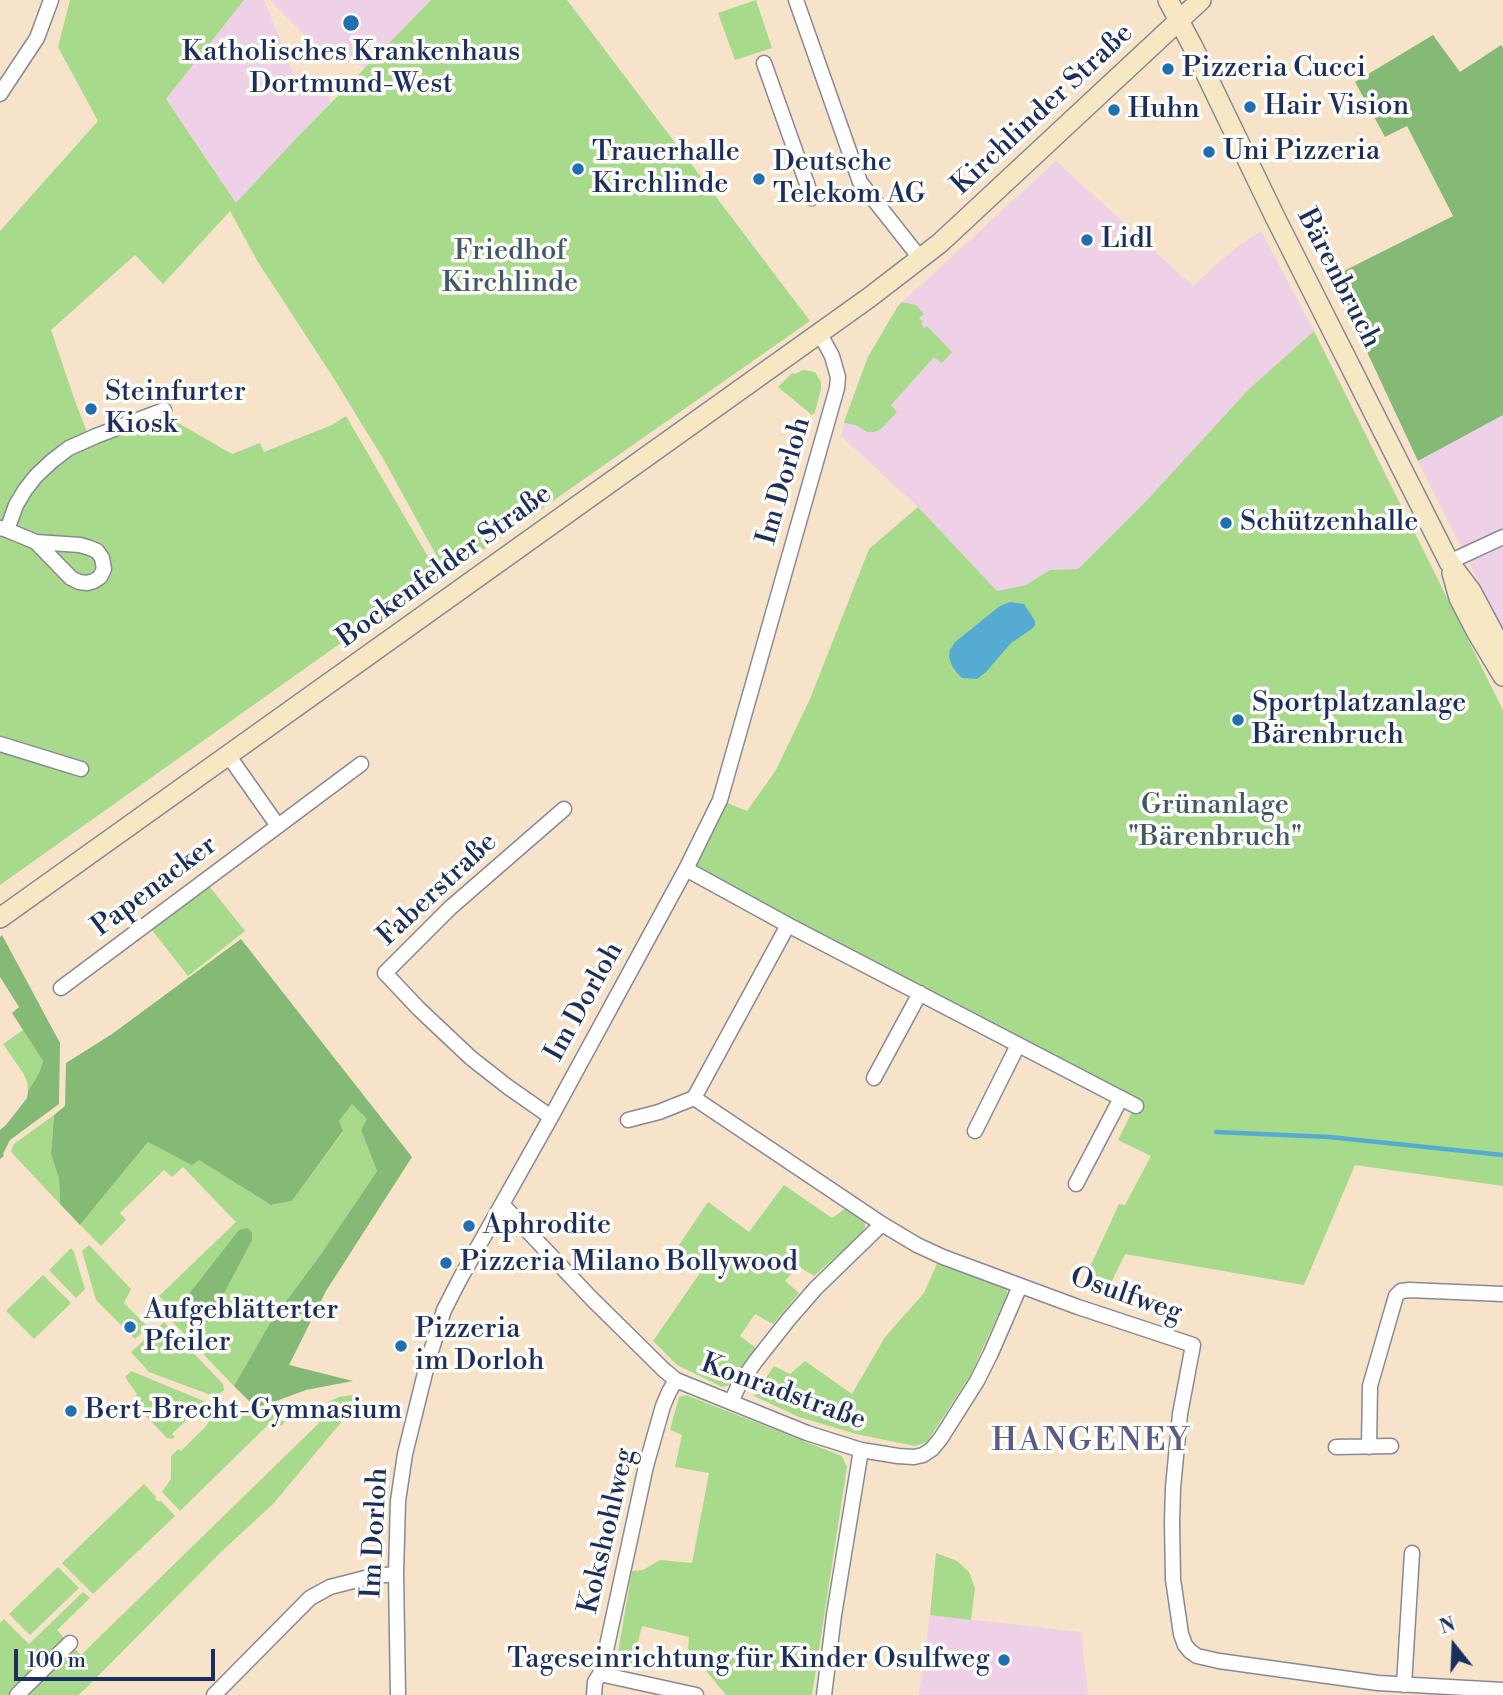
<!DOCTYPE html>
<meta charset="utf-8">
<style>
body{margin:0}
#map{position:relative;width:1503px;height:1695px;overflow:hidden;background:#f6e3ca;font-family:"Libre Bodoni",serif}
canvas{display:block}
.north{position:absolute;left:1419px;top:1611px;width:70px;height:70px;-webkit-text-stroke:5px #fdfcf7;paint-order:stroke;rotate:342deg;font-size:19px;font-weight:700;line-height:28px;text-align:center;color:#1b2f5e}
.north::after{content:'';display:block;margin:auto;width:24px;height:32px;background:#1b2f5e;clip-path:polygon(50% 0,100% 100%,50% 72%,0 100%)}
.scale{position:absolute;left:14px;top:1649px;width:201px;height:32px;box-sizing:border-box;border:4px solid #1b2f5e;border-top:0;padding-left:9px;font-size:21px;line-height:24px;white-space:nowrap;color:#1b2f5e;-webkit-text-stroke:5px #fdfcf7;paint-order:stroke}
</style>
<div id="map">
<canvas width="1503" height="1695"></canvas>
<div class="north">N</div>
<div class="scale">100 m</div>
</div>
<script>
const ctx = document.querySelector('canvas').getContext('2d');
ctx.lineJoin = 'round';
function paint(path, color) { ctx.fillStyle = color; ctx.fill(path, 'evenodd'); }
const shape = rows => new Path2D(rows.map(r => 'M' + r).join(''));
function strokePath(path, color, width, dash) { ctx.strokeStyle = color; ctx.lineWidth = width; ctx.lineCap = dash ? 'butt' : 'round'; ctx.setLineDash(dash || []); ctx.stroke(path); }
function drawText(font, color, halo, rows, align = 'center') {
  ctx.font = font + ' "Libre Bodoni",serif'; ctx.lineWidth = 7; ctx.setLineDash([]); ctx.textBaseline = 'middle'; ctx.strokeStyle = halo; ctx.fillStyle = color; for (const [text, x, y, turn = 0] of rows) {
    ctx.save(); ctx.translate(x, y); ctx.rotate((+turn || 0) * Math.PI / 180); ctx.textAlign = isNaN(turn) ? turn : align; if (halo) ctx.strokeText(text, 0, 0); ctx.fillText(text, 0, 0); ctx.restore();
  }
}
paint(shape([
 [244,0,264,0,300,91,310,87,308,79,320,75,331,102,236,204,210,163,166,99],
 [270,0,431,0,365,68,316,46],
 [1056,161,1193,286,1233,250,1261,231,1314,331,1248,390,1149,498,1078,569,1050,570,1026,585,997,591,918,507,841,436,845,419,868,357,898,306],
 [1503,415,1503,630,1418,461],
 [930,1615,1081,1632,1088,1695,919,1695]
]), '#eed0e7');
paint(shape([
 [70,0,244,0,166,99,236,203,291,144,431,0,567,0,810,321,447,575,384,460,331,374,258,262,230,211,163,284,135,255,51,330,75,401,92,445,166,416,232,454,260,443,264,452,332,425,346,416,438,574,0,885,0,231,98,121,58,47],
 [756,0,772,48,735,60,718,13],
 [902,302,916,305,924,314,919,318,923,322,921,324,924,328,927,326,952,352,942,363,934,357,891,405,897,412,881,429,874,432,867,432,856,425,844,423,845,419,868,357,898,306],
 [1314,331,1503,710,1503,1186,1355,1165,1304,1285,1125,1254,1111,1283,1084,1280,1119,1204,1125,1205,1151,1156,1118,1140,1135,1106,686,869,720,800,747,811,776,770,810,699,869,549,918,507,997,591,1026,585,1050,570,1078,569,1149,498,1248,390],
 [803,370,815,372,821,382,821,389,815,412,812,415,778,387,792,373,795,374],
 [209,886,245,931,188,976,152,930],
 [23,1030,43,1061,39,1073,28,1091,27,1081,23,1073,3,1044],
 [352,1104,368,1119,361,1130,377,1171,321,1254,270,1323,234,1386,162,1311,168,1305,159,1296,236,1222,183,1167,172,1177,164,1170,120,1213,126,1220,101,1246,80,1225,148,1142,198,1159,271,1205,292,1201,343,1132,338,1121],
 [54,1115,51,1154,59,1179,60,1204,13,1154,11,1151,14,1144],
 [784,1185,832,1218,845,1209,858,1215,865,1222,865,1228,860,1235,814,1276,798,1266,785,1281,799,1293,773,1324,755,1314,740,1336,756,1348,731,1385,722,1387,677,1365,653,1341,702,1270,677,1248,708,1202,749,1232],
 [89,1245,131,1289,124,1303,148,1327,135,1339,96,1300,82,1251],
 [71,1248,74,1252,85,1289,76,1298,49,1270],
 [939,1259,1007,1287,1007,1295,971,1374,927,1442,915,1446,856,1434,799,1417,754,1396,774,1366,790,1374,805,1361,852,1394,885,1337,924,1293],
 [43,1275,71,1303,34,1339,6,1311],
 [164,1322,223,1384,224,1390,216,1397,149,1372,131,1352],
 [131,1371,206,1402,206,1407,203,1404,172,1434,175,1437,172,1439,167,1438,139,1409,143,1405,135,1397,137,1394,125,1377],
 [351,1395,363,1396,273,1504,222,1551,84,1690,78,1695,28,1695,75,1649,81,1655,319,1423,313,1416,328,1402,339,1397],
 [686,1395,842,1456,847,1467,812,1695,726,1695,688,1649,689,1637,642,1626,631,1670,619,1666,617,1658,632,1571,643,1570,660,1560,692,1563,709,1473,675,1467,682,1435,670,1430,679,1397],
 [308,1401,281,1426,274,1419,180,1511,162,1492,171,1479,171,1456,178,1449,181,1451,206,1426,216,1411,224,1409,240,1414,256,1415,264,1414],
 [144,1484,156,1497,155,1499,159,1502,161,1501,175,1516,93,1594,62,1563],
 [936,1553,957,1561,969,1572,975,1588,971,1620,930,1615],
 [58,1567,79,1588,30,1635,9,1614],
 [83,1592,90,1598,57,1630,65,1639,7,1695,0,1695,0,1623,4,1619,29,1644]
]), '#a7da8a');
paint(shape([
 [1433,35,1460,72,1501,45,1503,48,1503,415,1418,461,1332,277,1453,216,1407,126,1385,137,1355,82],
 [2,935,60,1043,59,1104,10,1140,3,1154,4,1156,0,1159,0,1130,6,1125,27,1098,28,1091,39,1073,43,1061,12,1013,19,1007,0,977,0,937],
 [241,939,412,1157,326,1291,289,1365,353,1381,306,1390,260,1407,254,1406,234,1386,270,1323,321,1254,377,1171,361,1130,367,1119,352,1104,339,1121,343,1131,292,1201,271,1205,199,1160,192,1165,148,1142,80,1225,60,1204,59,1179,51,1154,54,1115,65,1106,66,1063,112,1034],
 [248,1228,252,1233,252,1240,210,1320,198,1326,189,1325,183,1319,180,1311,182,1303,239,1230]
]), '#85ba76');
paint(shape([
 [1010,602,1024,604,1035,621,1035,625,1032,629,1011,643,986,672,977,679,962,678,957,673,952,666,949,657,950,650,955,642,1000,606]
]), '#56abd2');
strokePath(shape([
 [1216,1132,1329,1137,1503,1155]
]), '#56abd2', 4.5);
const minor = shape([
 [796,0,860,182,920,258],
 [764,63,812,198],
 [0,94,37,38,51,0],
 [0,528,7,530,36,542,80,545,90,548,97,551,102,558,104,569,100,577,94,581,87,583,79,582,71,578,36,542],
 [7,530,16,505,25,490,36,476,52,461,69,448,96,436,164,410],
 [1449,562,1503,537],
 [0,744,81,769],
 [228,755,278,826],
 [686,869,788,925,1136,1106],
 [61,988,361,764],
 [874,1078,920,993],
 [694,1098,882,1224,917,1245,943,1257,1078,1307,1193,1345,1180,1414,1173,1488,1172,1522,1173,1579,1181,1634,1185,1645,1190,1651,1197,1656,1219,1661,1378,1683,1503,1690],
 [551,1117,508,1087,471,1058,419,1009,385,973,450,908,564,809],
 [628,1120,659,1112,694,1098,788,925],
 [975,1131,1018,1045],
 [1076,1184,1121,1098],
 [502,1204,592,1299,664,1370,676,1380,807,1433,861,1450,898,1456,914,1457,923,1455,932,1449,941,1438,977,1381,991,1353,1020,1286],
 [731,1402,739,1385,755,1362,789,1319,816,1288,882,1224],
 [1336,1447,1391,1446],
 [1369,1447,1370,1386,1396,1296,1401,1291,1409,1290,1503,1294],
 [600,1674,696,1695],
 [1404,1685,1412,1553],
 [17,1695,70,1643],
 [214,1695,310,1598,330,1587,373,1576,396,1574],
 [398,1695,396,1574,398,1501,405,1454,428,1361,444,1310,461,1277,551,1117,686,869,720,800,837,388,838,377,832,356,820,334],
 [594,1695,595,1682,600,1674,605,1655,646,1466,663,1406,669,1392,676,1380],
 [824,1695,834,1615,861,1450]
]);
const secondary = shape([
 [1168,0,1193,47,1275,217,1449,562,1471,591,1503,651],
 [1452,573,1459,598,1476,631,1503,676],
 [0,918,870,297,940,243,1201,0]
]);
strokePath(minor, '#888994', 17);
strokePath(secondary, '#888994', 22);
strokePath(minor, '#fff', 14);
strokePath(secondary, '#f7e8c3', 19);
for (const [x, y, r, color] of [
 [351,23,9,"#1f6fb2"],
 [1168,69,7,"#1f6fb2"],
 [1250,107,7,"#1f6fb2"],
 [1114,110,7,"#1f6fb2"],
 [1209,152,7,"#1f6fb2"],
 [578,169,7,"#1f6fb2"],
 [759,179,7,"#1f6fb2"],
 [1087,240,7,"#1f6fb2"],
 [91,409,7,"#1f6fb2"],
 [1226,523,7,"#1f6fb2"],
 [1238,720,7,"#1f6fb2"],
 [469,1226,7,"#1f6fb2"],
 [446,1263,7,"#1f6fb2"],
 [130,1327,7,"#1f6fb2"],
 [401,1346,7,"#1f6fb2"],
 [71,1411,7,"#1f6fb2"],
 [1004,1660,7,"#1f6fb2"]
]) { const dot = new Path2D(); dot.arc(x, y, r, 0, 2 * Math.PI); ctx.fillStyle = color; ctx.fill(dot); strokePath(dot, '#fdfcf7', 2.5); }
drawText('28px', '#1b2f5e', '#fdfcf7', [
 ["Katholisches Krankenhaus",351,53,"center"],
 ["Dortmund-West",351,85,"center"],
 ["Pizzeria Cucci",1182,69],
 ["Hair Vision",1264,107],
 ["Huhn",1128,110],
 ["Uni Pizzeria",1223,152],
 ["Trauerhalle",592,153],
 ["Kirchlinde",592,185],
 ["Deutsche",773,163],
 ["Telekom AG",773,195],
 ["Lidl",1101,240],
 ["Steinfurter",105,393],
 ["Kiosk",105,425],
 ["Schützenhalle",1240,523],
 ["Sportplatzanlage",1252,704],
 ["Bärenbruch",1252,736],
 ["Aphrodite",483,1226],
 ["Pizzeria Milano Bollywood",460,1263],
 ["Aufgeblätterter",144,1311],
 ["Pfeiler",144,1343],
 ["Pizzeria",415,1330],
 ["im Dorloh",415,1362],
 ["Bert-Brecht-Gymnasium",85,1411],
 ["Tageseinrichtung für Kinder Osulfweg",990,1660,"right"]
], 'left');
drawText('28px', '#1b2f5e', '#fdfcf7', [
 ["Kirchlinder Straße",1043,110,-43],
 ["Bärenbruch",1338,279,63],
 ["Im Dorloh",785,481,-74],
 ["Bockenfelder Straße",445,567,-36],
 ["Papenacker",155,887,-37],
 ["Faberstraße",438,890,-43],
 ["Im Dorloh",585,1002,-61],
 ["Osulfweg",1126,1296,19],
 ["Konradstraße",783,1393,20],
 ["Kokshohlweg",608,1531,-77],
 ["Im Dorloh",376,1533,-87]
]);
drawText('28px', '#3e5a69', '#fdfcf7', [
 ["Friedhof",510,252],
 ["Kirchlinde",510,284],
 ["Grünanlage",1215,806],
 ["\"Bärenbruch\"",1215,838]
]);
ctx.letterSpacing = '2px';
drawText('32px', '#595b89', '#fdfcf7', [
 ["HANGENEY",1091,1442]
]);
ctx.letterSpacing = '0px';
</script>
